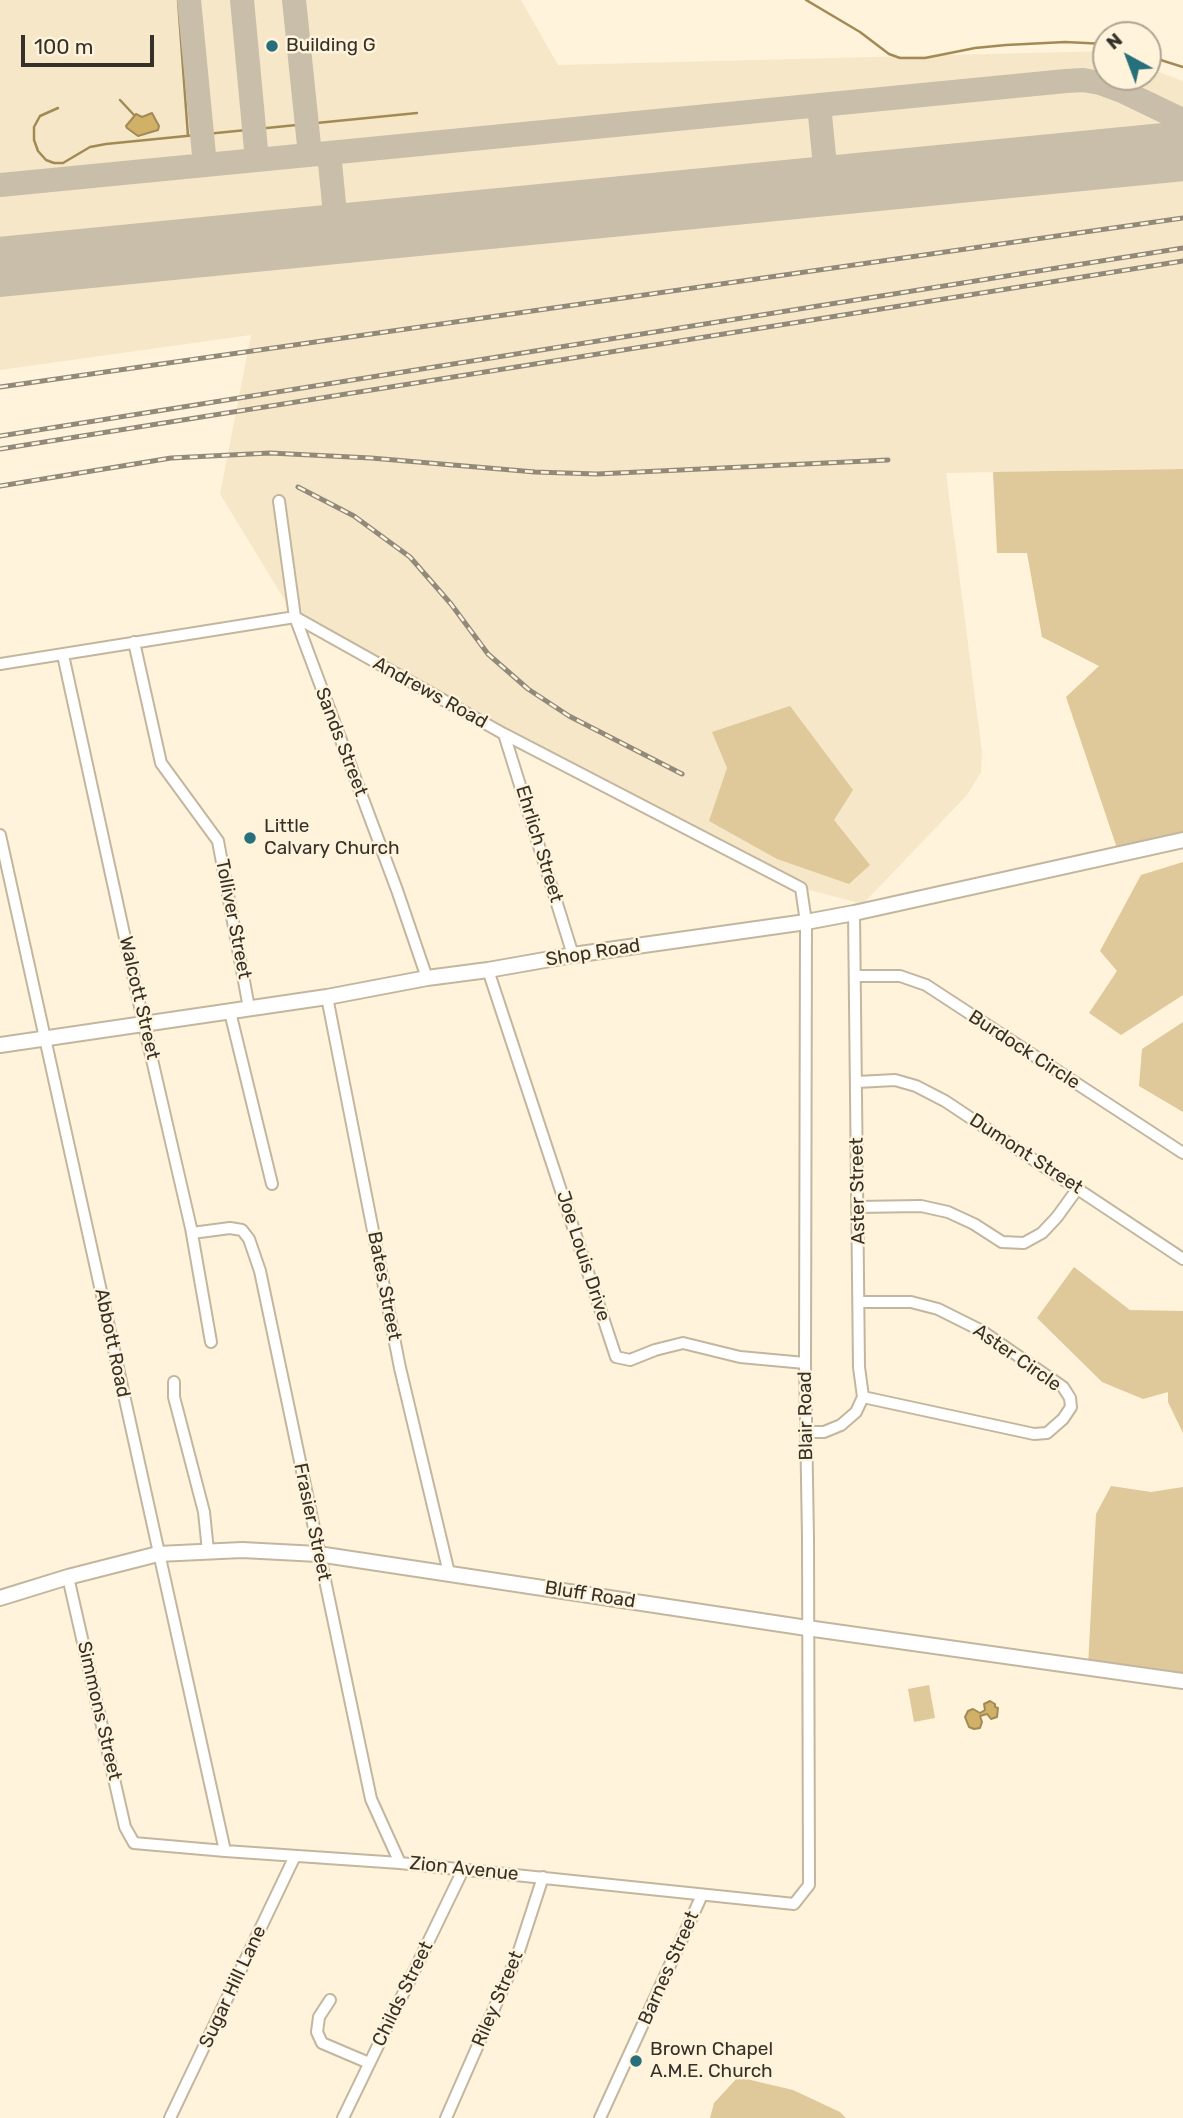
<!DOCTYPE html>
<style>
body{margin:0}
#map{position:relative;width:1183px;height:2118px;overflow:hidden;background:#fff3db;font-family:Rubik,sans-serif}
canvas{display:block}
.north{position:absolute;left:1092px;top:21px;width:70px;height:70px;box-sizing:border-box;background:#fff3db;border:2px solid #aea593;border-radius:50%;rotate:319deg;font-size:19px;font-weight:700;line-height:28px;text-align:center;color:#353128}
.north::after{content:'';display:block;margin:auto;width:24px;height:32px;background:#286f7c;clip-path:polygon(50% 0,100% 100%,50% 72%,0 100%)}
.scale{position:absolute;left:21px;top:35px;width:133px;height:32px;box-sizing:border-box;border:4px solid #353128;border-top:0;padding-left:9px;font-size:21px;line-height:24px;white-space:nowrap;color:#353128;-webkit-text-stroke:5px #fff3db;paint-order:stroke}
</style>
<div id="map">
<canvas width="1183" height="2118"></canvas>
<div class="north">N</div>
<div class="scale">100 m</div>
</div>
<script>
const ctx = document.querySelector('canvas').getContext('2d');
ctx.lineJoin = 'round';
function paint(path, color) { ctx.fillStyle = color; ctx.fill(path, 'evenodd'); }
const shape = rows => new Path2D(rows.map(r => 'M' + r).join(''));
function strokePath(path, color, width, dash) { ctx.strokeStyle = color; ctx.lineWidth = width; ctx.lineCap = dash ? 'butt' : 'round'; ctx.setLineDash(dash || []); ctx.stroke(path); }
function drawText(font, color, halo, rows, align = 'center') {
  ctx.font = font + ' Rubik,sans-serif'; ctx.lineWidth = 5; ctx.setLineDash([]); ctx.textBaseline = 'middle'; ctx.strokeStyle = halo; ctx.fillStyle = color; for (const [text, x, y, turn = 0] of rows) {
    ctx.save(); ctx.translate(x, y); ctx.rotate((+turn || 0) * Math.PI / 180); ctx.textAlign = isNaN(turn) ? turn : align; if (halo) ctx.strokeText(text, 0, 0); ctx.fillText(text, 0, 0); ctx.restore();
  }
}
paint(shape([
 [0,0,521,0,558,65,1106,51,1106,77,1148,77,1148,68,1183,81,1183,469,946,473,982,752,981,772,967,795,863,904,801,888,295,617,220,494,251,335,0,370]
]), '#f6e7c8');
paint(shape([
 [1183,469,1183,840,1119,854,1066,697,1099,666,1042,637,1027,553,997,553,993,472],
 [790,706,853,790,834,820,870,865,849,884,777,859,709,821,727,768,712,732],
 [1183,862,1183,995,1121,1035,1089,1013,1117,971,1100,951,1141,875],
 [1183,1022,1183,1112,1139,1086,1142,1049],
 [1074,1267,1130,1310,1183,1311,1183,1433,1168,1402,1168,1392,1143,1399,1102,1382,1037,1318],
 [1111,1486,1151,1492,1183,1487,1183,1681,1088,1667,1096,1514],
 [929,1685,935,1718,914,1722,908,1689],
 [738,2077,793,2090,840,2112,846,2118,710,2118,714,2103]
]), '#dfc89a');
const water = shape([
 [152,113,159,126,158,130,138,136,127,128,126,126,136,114,142,117,152,113],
 [990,1701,995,1704,995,1707,998,1708,997,1717,991,1719,987,1714,980,1716,982,1722,980,1728,974,1729,969,1727,965,1717,968,1711,973,1709,980,1713,985,1710,984,1704,990,1701]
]);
paint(water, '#d1b068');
strokePath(water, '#a28a55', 2);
strokePath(shape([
 [178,0,188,136],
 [806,0,860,32,889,54,900,58,925,58,975,48,1006,45,1065,42,1106,44],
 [1148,56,1183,67],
 [120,100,134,115],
 [58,108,40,116,34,127,34,140,38,151,46,160,54,163,63,163,90,147,106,144,417,113]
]), '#a28a55', 2.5);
strokePath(shape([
 [189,0,205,165],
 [242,0,257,160],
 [294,0,310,155],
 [819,105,827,186],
 [329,153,337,234],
 [0,185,1066,81,1083,80,1100,83,1122,91,1180,119,1183,123]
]), '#c8beaa', 24);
strokePath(shape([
 [0,267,1183,151]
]), '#c8beaa', 60);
const street = shape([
 [279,501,295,617,397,890,427,978],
 [134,642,161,763,218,841,249,1008],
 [63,655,144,1025,191,1228,211,1342],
 [0,664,295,617,504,734,801,888,806,922,805,1363,808,1537,809,1885,794,1904,400,1863,225,1851,134,1843,125,1827,68,1577],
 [504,734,573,955],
 [0,835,225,1851],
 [488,970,616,1357,630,1360,655,1350,683,1343,740,1357,805,1363],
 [856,976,900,976,926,985,1183,1153],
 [327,997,400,1368,449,1573],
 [230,1012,272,1184],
 [857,1082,895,1080,916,1086,945,1101,1183,1259],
 [857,1207,921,1206,948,1212,974,1224,1002,1242,1024,1243,1042,1233,1057,1217,1078,1188],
 [192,1233,230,1228,242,1230,249,1239,260,1271,371,1799,400,1863],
 [860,1302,911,1302,938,1309,982,1331,1063,1387,1070,1398,1071,1407,1063,1419,1047,1433,1034,1434,863,1397],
 [174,1382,174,1397,204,1512,208,1551],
 [806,1432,824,1432,841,1425,856,1412,863,1397,859,1367,854,913],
 [330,2000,319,2017,317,2032,322,2043,369,2063],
 [170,2118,295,1856],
 [343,2118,463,1870],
 [446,2118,518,1954,543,1877],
 [600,2118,702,1895]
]);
const secondary = shape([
 [0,1045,327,997,427,978,488,970,573,955,806,922,854,913,1183,840],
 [0,1598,68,1577,158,1554,242,1550,318,1554,807,1628,1183,1681]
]);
strokePath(street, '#c2b69f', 14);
strokePath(secondary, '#c2b69f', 18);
strokePath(street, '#fff', 10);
strokePath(secondary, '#fff', 14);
const rail = shape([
 [0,387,1183,218],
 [0,436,1183,248],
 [0,449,1183,261],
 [0,486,171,458,270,453,371,458,535,472,597,474,888,460],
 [298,487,354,516,410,557,451,604,488,654,528,689,569,716,682,774]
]);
strokePath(rail, '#91897a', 5);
strokePath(rail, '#fff3db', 2.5, [8]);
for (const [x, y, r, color] of [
 [272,46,7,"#286f7c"],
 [250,838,7,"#286f7c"],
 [636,2061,7,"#286f7c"]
]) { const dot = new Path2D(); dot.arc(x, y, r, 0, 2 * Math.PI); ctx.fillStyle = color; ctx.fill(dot); strokePath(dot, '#fff3db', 2.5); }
drawText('19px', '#353128', '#fff3db', [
 ["Building G",286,46],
 ["Little",264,827],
 ["Calvary Church",264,849],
 ["Brown Chapel",650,2050],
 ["A.M.E. Church",650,2072]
], 'left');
drawText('19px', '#353128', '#fff3db', [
 ["Andrews Road",430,693,29],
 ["Sands Street",341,742,69],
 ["Ehrlich Street",539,844,73],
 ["Tolliver Street",233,919,79],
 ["Shop Road",593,953,-9],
 ["Walcott Street",139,998,77],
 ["Burdock Circle",1024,1050,33],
 ["Dumont Street",1026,1154,33],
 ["Aster Street",858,1191,-91],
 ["Joe Louis Drive",583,1256,72],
 ["Bates Street",384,1286,79],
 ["Abbott Road",112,1343,78],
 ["Aster Circle",1017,1358,35],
 ["Blair Road",806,1416,-91],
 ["Frasier Street",312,1522,78],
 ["Bluff Road",590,1595,9],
 ["Simmons Street",99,1711,77],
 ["Zion Avenue",464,1869,6],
 ["Barnes Street",669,1968,-66],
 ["Sugar Hill Lane",233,1987,-65],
 ["Childs Street",403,1994,-64],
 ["Riley Street",498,1999,-67]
]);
</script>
